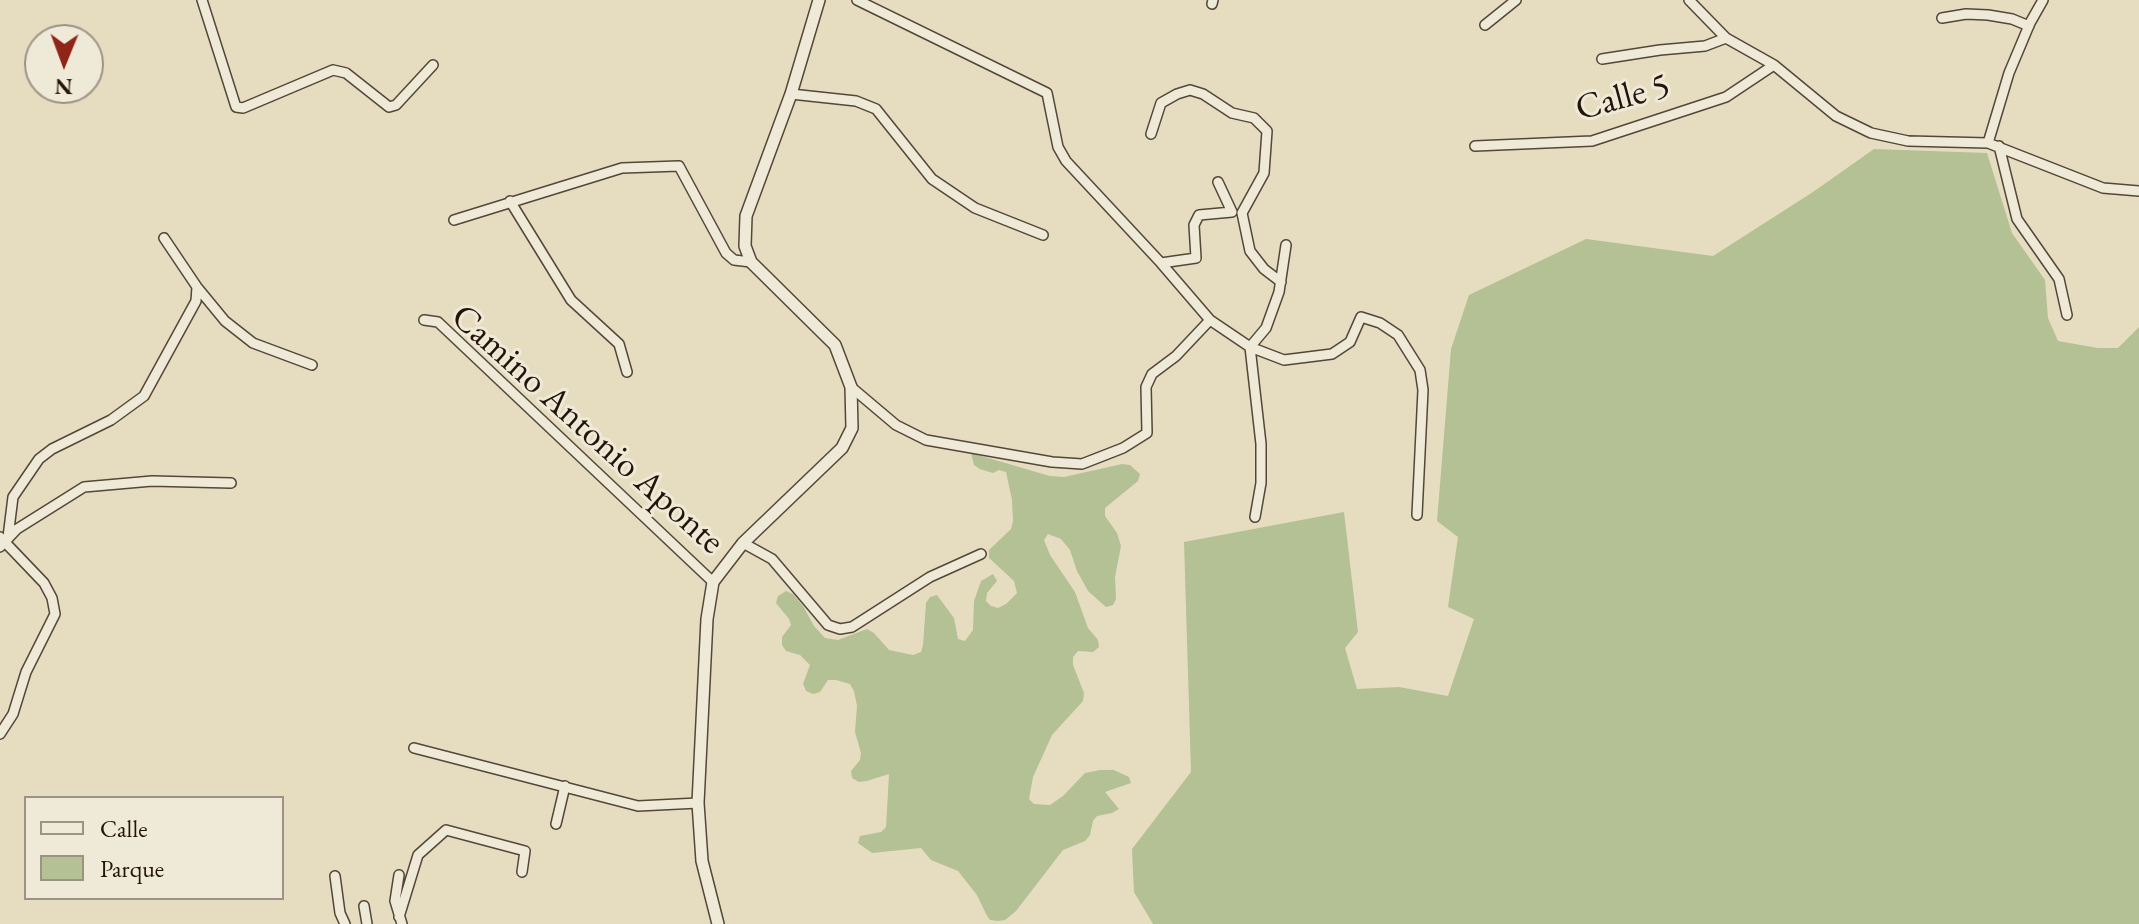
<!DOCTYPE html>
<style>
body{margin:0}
#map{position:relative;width:2139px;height:924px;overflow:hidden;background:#e6ddc1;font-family:"EB Garamond",serif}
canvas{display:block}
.legend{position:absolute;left:24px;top:796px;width:260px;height:104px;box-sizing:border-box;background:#efe9d7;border:2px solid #9d9385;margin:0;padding:10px 14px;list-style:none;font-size:24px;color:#23130a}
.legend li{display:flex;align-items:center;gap:16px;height:40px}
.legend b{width:40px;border:2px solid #9d9385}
.north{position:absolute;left:24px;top:24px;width:80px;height:80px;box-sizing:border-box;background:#efe9d7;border:2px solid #9d9385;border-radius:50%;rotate:181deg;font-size:22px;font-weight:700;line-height:32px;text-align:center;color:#23130a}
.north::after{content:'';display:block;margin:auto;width:28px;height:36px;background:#8f2418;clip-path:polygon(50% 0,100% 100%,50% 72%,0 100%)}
</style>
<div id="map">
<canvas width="2139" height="924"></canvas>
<ul class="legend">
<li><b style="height:10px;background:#efe9d7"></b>Calle</li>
<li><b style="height:22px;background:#b3c194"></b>Parque</li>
</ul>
<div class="north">N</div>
</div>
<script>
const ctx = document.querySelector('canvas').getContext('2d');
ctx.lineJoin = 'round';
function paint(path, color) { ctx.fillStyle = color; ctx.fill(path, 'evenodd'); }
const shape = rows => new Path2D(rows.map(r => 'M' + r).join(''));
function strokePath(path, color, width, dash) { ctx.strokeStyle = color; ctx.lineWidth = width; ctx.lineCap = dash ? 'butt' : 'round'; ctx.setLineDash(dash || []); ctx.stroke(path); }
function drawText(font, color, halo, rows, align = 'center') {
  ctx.font = font + ' "EB Garamond",serif'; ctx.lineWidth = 6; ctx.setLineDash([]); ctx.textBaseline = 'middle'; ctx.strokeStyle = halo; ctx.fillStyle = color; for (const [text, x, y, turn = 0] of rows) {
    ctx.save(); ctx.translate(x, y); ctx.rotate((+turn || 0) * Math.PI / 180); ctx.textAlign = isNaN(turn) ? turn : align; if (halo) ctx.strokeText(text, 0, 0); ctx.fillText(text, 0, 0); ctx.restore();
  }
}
paint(shape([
 [1874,149,1987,153,2012,233,2045,280,2048,318,2058,341,2098,348,2118,348,2139,327,2139,924,1153,924,1134,892,1132,849,1191,772,1184,542,1344,512,1358,632,1345,648,1357,689,1399,687,1448,696,1474,619,1448,607,1458,537,1437,521,1451,349,1469,295,1586,239,1713,256,1813,192],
 [971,453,1050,476,1064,477,1122,464,1130,465,1140,474,1138,481,1105,508,1105,516,1117,533,1121,546,1115,577,1116,599,1113,605,1106,607,1088,591,1077,571,1070,550,1061,539,1048,534,1044,540,1050,555,1075,592,1088,628,1098,640,1099,647,1093,652,1078,651,1073,657,1073,665,1084,693,1083,701,1052,735,1033,777,1029,799,1034,804,1050,805,1063,796,1085,773,1100,770,1114,770,1129,777,1131,783,1105,792,1119,809,1112,813,1097,816,1093,821,1090,835,1085,841,1063,850,1016,911,1005,920,998,921,990,920,986,914,977,895,958,871,931,860,921,848,872,853,858,843,860,836,881,832,886,827,889,774,867,781,859,782,852,778,851,771,860,760,861,753,855,732,857,706,854,691,850,684,836,680,828,680,820,692,813,694,806,691,803,684,810,665,800,655,786,651,782,645,782,637,791,625,789,619,776,603,778,596,786,591,793,594,803,606,814,626,825,638,838,640,867,629,874,633,889,650,913,655,921,652,923,645,926,603,930,597,937,595,954,618,958,639,965,641,973,630,974,601,981,581,993,574,997,581,987,593,986,601,991,606,998,608,1006,604,1017,593,1014,581,989,558,989,550,1011,529,1013,521,1012,500,1006,472,999,470,993,473,980,469,974,465]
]), '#b3c194');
const minor = shape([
 [202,0,236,107,243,108,333,70,346,73,389,107,396,105,433,65],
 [857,0,1047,93,1058,147,1066,161,1161,263,1210,320,1250,347,1284,360,1332,354,1350,342,1361,317,1380,323,1398,335,1420,370,1423,390,1417,515],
 [1689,0,1726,38,1774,65,1836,116,1871,133,1908,141,1988,143,2103,188,2139,191],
 [1212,4,1213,0],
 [1942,18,1966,14,1988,15,2012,19,2029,26],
 [1485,25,1516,0],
 [1602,59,1660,50,1705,46,1726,38],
 [791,94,856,101,876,109,932,179,975,208,1043,235],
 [1151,134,1161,103,1177,94,1190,90,1203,94,1232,113,1254,118,1267,131,1264,173,1242,213,1250,251,1264,269,1281,282],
 [1988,143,2009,73,2030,23,2043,0],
 [1475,146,1592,141,1726,97,1774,65],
 [1999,146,2017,219,2059,279,2067,315],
 [510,201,571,300,619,344,627,372],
 [454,220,622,168,679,166,726,253,734,260,751,262],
 [164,238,197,287,225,321,253,343,312,365],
 [1161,263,1196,258,1194,225,1199,215,1232,212,1218,182],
 [424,320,438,322,713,582],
 [851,387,896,425,926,440,1052,462,1082,464,1123,448,1147,433,1146,387,1152,374,1176,356,1210,320],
 [1255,517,1261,483,1261,444,1250,347,1266,328,1279,292,1286,245],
 [0,537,44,583,52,598,55,614,26,672,13,714,0,734],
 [8,537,13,497,39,459,52,449,111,420,144,396,196,301,197,287],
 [743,543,772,559,828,625,840,629,852,627,930,577,981,554],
 [0,547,17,529,84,487,152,481,231,483],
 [414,748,638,806,698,803],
 [556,824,565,786],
 [399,875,395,901,402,924],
 [335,876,340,913,345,924],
 [364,906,367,924],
 [399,917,418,855,446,830,525,851,522,872]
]);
const tertiary = shape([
 [718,924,702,861,698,803,707,619,713,582,743,543,842,448,852,428,851,387,835,345,751,262,745,246,746,216,791,94,819,0]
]);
strokePath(minor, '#544638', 12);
strokePath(tertiary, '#544638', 14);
strokePath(minor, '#efe9d7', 9);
strokePath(tertiary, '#efe9d7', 11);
drawText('36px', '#23130a', '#efe9d7', [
 ["Calle 5",1623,98,-15],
 ["Camino Antonio Aponte",587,430,42]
]);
</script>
